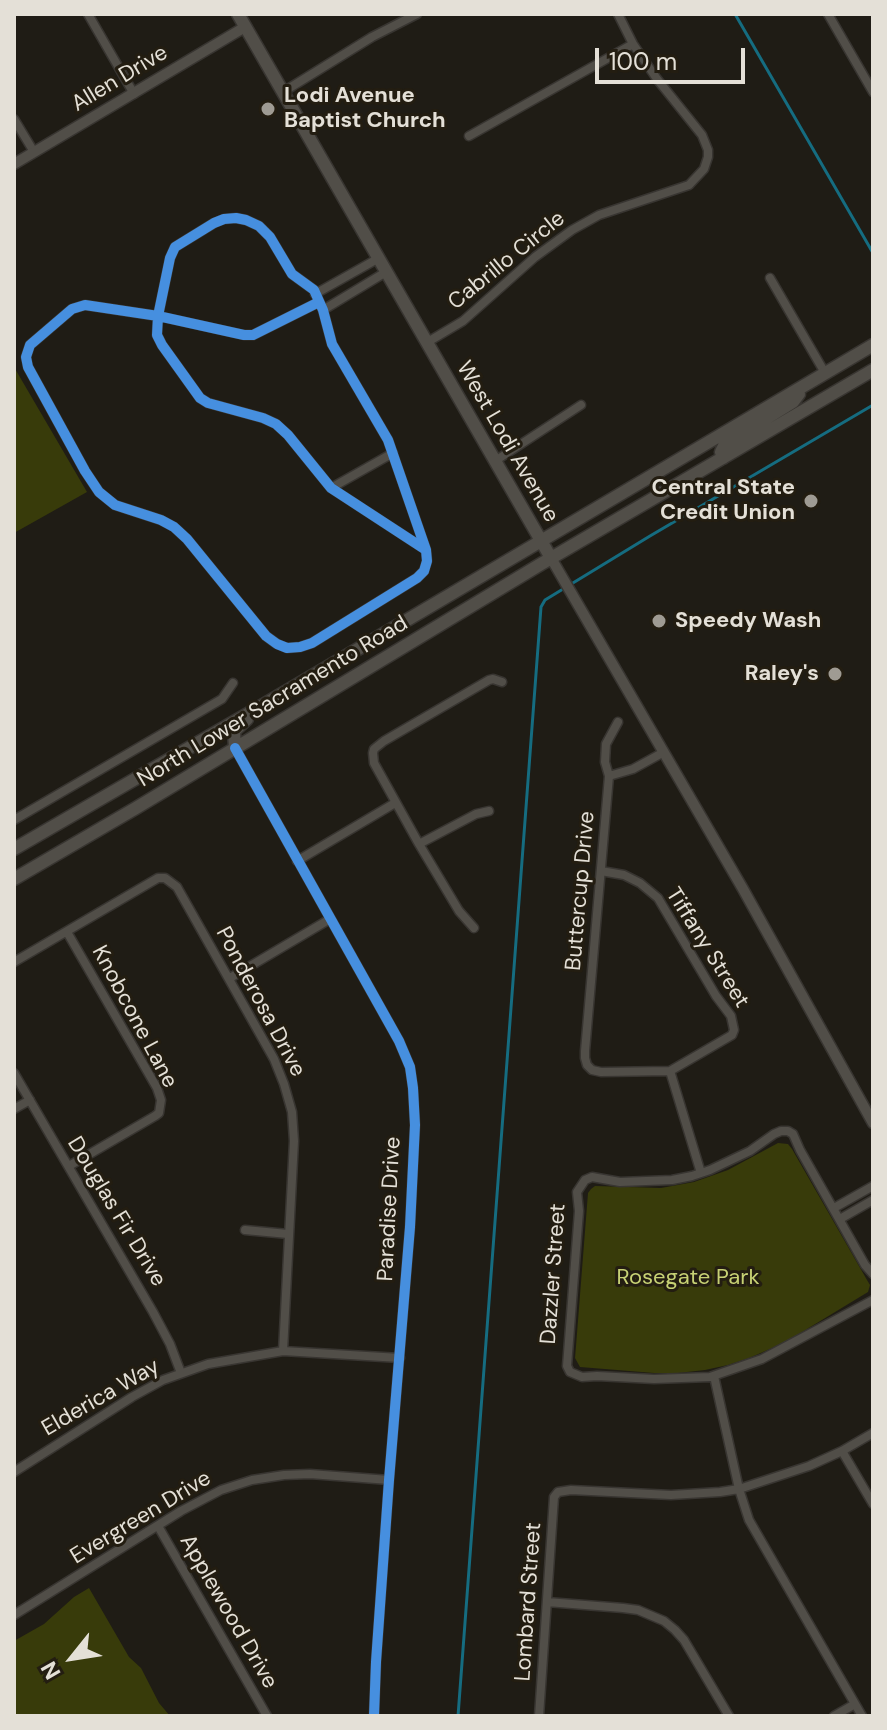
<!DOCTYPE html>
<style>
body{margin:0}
#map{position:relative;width:887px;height:1730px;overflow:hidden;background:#1f1c15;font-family:"DM Sans",sans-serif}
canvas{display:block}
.frame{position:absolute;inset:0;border:16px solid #e4e0d7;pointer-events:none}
.north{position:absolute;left:32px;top:1618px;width:80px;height:80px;-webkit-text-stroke:6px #231d11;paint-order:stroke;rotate:240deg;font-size:22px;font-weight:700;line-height:32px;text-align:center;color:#e4e0d7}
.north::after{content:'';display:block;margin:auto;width:28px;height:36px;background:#e4e0d7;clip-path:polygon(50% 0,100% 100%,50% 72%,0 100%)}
.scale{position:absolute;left:595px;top:48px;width:150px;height:36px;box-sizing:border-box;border:4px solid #e4e0d7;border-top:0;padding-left:10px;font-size:24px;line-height:28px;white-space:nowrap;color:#e4e0d7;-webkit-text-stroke:6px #231d11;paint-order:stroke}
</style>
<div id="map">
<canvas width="887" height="1730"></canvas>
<div class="frame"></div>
<div class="north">N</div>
<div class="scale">100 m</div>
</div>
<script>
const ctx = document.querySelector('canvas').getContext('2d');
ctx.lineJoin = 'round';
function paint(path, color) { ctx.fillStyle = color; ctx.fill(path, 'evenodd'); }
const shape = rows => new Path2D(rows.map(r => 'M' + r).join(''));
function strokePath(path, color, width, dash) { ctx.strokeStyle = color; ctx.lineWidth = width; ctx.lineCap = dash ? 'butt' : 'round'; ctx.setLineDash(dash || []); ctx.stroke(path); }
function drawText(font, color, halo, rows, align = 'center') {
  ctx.font = font + ' "DM Sans",sans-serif'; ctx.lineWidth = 6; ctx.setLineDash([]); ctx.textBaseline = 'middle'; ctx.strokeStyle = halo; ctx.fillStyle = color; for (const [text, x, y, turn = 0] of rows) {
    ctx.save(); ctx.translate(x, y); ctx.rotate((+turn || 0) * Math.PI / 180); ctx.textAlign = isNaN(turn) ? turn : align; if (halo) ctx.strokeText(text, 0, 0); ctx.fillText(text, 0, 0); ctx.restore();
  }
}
paint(shape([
 [14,367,87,492,14,533],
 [778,1143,788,1144,792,1149,867,1280,870,1285,868,1292,784,1343,749,1358,728,1365,705,1370,678,1373,654,1373,580,1367,575,1358,576,1346,588,1193,591,1189,595,1186,661,1188,694,1182,728,1170],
 [89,1588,129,1657,141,1668,159,1703,170,1716,14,1716,14,1641,44,1624,74,1597]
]), '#383b0a');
strokePath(shape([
 [735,14,873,253],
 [458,1716,541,607,545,600,650,536,873,405]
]), '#156c80', 3);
const minor = shape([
 [88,14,134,94],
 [828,14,873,92],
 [283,92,372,37,417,14],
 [14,119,34,152],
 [469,136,633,44],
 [770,278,825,373],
 [315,294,379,258],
 [319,302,253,335,244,335,158,316,85,305,72,309,30,345,26,357,28,367,85,471,99,492,115,505,161,520,174,527,187,539,266,636,277,644,287,648,300,647,312,643,417,578,424,571,427,561,426,550,388,440,332,344,323,310,314,290,292,274,270,237,259,226,246,220,236,218,224,219,214,223,175,247,170,258,158,316,157,335,162,345,200,398,208,403,263,418,276,424,288,435,331,488,426,550],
 [323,310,386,272],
 [426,343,463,321,535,257,572,230,599,215,689,185,704,169,708,157,708,150,702,135,657,79,633,44,618,14],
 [495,461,581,405],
 [331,488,393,453],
 [235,748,399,1041,410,1067,413,1088,415,1125,410,1227,389,1480,376,1662,374,1716],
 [609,776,633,769,664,752],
 [14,820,222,699,233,683],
 [419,844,476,814,489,811],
 [297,861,395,803],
 [601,871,624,875,640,883,658,898,716,996,731,1016,734,1030,732,1035,670,1071,601,1072,592,1070,587,1065,585,1058,585,1051,609,776,605,762,606,744,618,722],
 [474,928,459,911,419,844,374,763,373,753,374,749,384,741,489,680,493,679,502,682],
 [67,932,157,1088,161,1100,159,1113,155,1116,69,1166],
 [14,962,158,878,165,878,177,887,274,1059,284,1084,292,1112,294,1141,283,1351],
 [230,978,330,919],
 [670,1071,701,1173],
 [14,1073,153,1312,170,1344,181,1373],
 [14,1109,30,1100],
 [834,1208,873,1186],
 [840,1219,873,1200],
 [245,1230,288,1234],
 [873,1274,865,1265,800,1150,793,1134,788,1131,781,1131,774,1134,750,1151,710,1170,692,1176,672,1180,620,1182,592,1177,585,1180,577,1192,579,1211,567,1366,570,1372,582,1377,597,1376,654,1379,710,1377,762,1359,873,1300],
 [714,1376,739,1489,749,1520,862,1716],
 [842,1451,873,1504],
 [14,1472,132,1397,163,1380,208,1364,283,1351,400,1358],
 [158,1526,267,1716],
 [547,1602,623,1608,638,1610,664,1621,675,1630,684,1640,729,1716],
 [14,1615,181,1511,221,1490,252,1480,284,1475,310,1474,389,1480],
 [539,1716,554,1497,558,1492,571,1490,671,1495,720,1492,739,1489,809,1466,842,1451,873,1433],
 [834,1716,855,1704]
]);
const tertiary = shape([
 [14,164,245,27],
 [551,558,743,889,873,1123]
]);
const secondary = shape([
 [238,14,551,558],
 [723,458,721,452,725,444,793,402,799,394],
 [235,748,234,731,247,719],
 [14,849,258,708,873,345],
 [14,879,136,808,541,564,873,370]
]);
strokePath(minor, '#383531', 11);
strokePath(tertiary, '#383531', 13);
strokePath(secondary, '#383531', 15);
strokePath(minor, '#514e48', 8);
strokePath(tertiary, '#514e48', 10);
strokePath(secondary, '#514e48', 12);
strokePath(shape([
 [319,302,253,335,244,335,158,316,85,305,72,309,30,345,26,357,28,367,85,471,99,492,115,505,161,520,174,527,187,539,266,636,277,644,287,648,300,647,312,643,417,578,424,571,427,561,426,550,388,440,332,344,323,310,314,290,292,274,270,237,259,226,246,220,236,218,224,219,214,223,175,247,170,258,158,316,157,335,162,345,200,398,208,403,263,418,276,424,288,435,331,488,426,550],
 [235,748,399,1041,410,1067,413,1088,415,1125,410,1227,389,1480,376,1662,374,1716]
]), '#468fdf', 10);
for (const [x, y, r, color] of [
 [268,109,8,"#9f9b93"],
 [811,501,8,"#9f9b93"],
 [659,621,8,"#9f9b93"],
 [835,674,8,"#9f9b93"]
]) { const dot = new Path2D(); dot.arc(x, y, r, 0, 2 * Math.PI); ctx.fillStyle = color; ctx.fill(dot); strokePath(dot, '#231d11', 3); }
drawText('22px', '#e4e0d7', '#231d11', [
 ["Allen Drive",120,79,-31],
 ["Cabrillo Circle",507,261,-39],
 ["West Lodi Avenue",507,442,60],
 ["North Lower Sacramento Road",273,702,-31],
 ["Buttercup Drive",581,891,-85],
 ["Tiffany Street",707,948,58],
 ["Ponderosa Drive",260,1002,62],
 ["Knobcone Lane",134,1017,62],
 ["Paradise Drive",390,1209,-87],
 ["Douglas Fir Drive",116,1212,59],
 ["Dazzler Street",554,1274,-86],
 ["Elderica Way",101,1398,-30],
 ["Evergreen Drive",141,1518,-31],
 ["Lombard Street",529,1602,-86],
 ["Applewood Drive",228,1612,60]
]);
drawText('bold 22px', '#e4e0d7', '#231d11', [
 ["Lodi Avenue",284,96],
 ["Baptist Church",284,121],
 ["Central State",795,488,"right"],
 ["Credit Union",795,513,"right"],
 ["Speedy Wash",675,621],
 ["Raley's",819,674,"right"]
], 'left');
drawText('22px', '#c7d174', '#231d11', [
 ["Rosegate Park",688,1278]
]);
</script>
